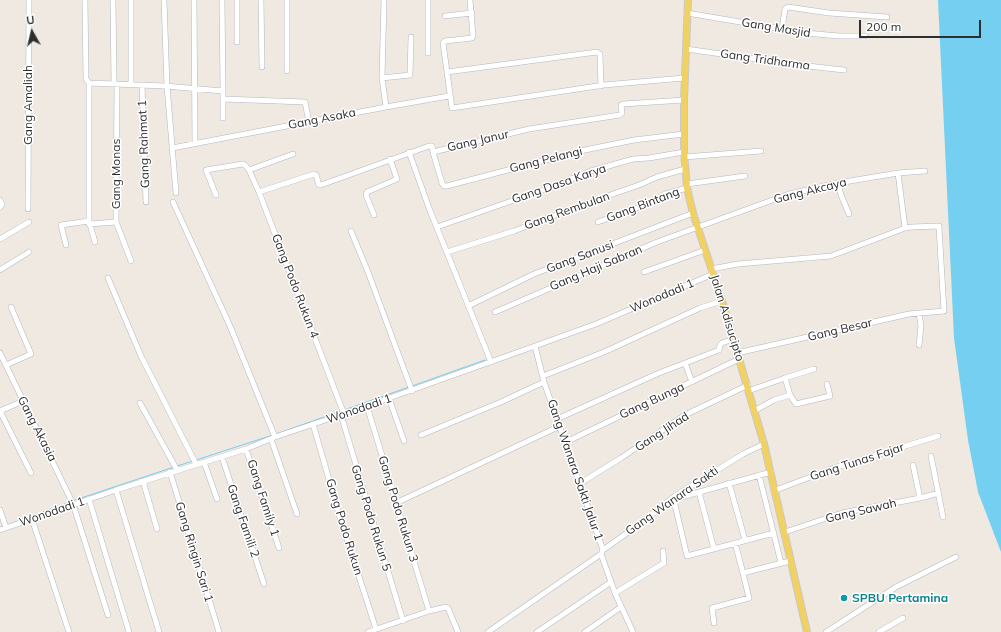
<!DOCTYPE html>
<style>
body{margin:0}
#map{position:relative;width:1001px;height:632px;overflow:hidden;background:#efe9e1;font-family:Mulish,sans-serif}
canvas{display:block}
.north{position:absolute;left:12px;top:12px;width:40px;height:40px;-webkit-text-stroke:3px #fff;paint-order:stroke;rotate:352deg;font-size:11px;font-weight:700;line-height:16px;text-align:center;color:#2e2e2e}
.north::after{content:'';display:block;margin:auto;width:14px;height:18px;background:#2e2e2e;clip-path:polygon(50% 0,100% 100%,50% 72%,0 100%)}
.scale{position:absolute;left:859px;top:20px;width:122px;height:18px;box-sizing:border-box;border:2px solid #2e2e2e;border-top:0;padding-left:5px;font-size:12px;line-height:14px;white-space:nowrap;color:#2e2e2e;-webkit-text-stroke:3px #fff;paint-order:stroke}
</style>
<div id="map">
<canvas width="1001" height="632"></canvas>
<div class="north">U</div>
<div class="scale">200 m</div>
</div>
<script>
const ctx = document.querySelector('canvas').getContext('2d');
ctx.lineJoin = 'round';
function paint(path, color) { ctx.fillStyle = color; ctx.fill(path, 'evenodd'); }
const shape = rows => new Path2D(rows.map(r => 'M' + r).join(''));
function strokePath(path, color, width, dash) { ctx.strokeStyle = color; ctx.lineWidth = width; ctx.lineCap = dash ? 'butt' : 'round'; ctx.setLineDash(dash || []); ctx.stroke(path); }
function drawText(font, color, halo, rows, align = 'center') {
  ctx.font = font + ' Mulish,sans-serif'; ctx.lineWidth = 3; ctx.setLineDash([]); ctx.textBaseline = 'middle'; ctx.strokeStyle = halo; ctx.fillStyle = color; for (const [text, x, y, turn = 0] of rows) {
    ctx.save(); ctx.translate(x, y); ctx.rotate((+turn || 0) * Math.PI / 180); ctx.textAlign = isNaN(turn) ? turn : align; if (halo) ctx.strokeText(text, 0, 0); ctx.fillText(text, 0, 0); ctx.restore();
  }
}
paint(shape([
 [938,0,1001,0,1001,552,978,492,968,440,954,338]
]), '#75cff0');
strokePath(shape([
 [412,386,485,360],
 [344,410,409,387],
 [276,434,341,411],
 [196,460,273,435],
 [177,466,193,461],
 [75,500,174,467],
 [7,525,70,502]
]), '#75cff0', 1);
const minor = shape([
 [85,0,86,79,89,83],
 [113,0,114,83],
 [131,0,131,85],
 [164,0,167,86,176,193],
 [194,0,195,144],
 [222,0,223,91],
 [237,0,237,42],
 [261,0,262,67],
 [384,0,382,78,386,107],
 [470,0,473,36,472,38,445,41,443,43,452,108,604,85,684,78],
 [687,13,805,33,839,36,865,36],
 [445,16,472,13],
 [782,29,785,9,788,7,829,13,887,17],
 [686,49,799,65,844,70],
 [428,53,428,0],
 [287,71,287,0],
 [447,72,597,52,600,54,601,86],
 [382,78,410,75,411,37],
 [117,84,116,222,131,261],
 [142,85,146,202],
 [223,99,305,102,309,122],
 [172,148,386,107,449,96],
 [409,152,429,208,491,362],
 [433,152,442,183,444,186,447,186,580,151,634,140,684,134],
 [684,157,761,151],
 [249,170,293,154],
 [898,173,905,228],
 [838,183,841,195,849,214],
 [687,184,745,176],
 [259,192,314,174,316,175,319,185,321,185,429,146,432,146,433,152,529,129,620,115,622,113,621,105,623,104,684,100],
 [216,195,206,170,243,164,245,165,249,170,259,192,344,414],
 [0,200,2,205,0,207],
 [173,202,230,326,275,437],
 [28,209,29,0],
 [374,215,366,195,367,192,397,179,390,159],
 [598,222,650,203,665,194,687,188],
 [89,224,116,222],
 [437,227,543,190,591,171,633,159,649,158,684,152],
 [351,231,368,272,412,391],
 [0,239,29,222],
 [95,242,89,221,89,83,165,86,223,91,223,118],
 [66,245,61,225,89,221],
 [447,252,514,231,587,203,639,185,657,177,685,169],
 [711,269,738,264,831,256,905,228,912,227,939,226,939,228,944,311,909,314,737,353],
 [0,270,29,252],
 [644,272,705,250],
 [108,278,141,356,196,464],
 [468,306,534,274,693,213],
 [495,312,657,242,789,194,838,183,898,173,925,171],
 [919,345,921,326,919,313],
 [0,353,73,504,108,615],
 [685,363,692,382],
 [6,365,31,354,11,307],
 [543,376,604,352,700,308,722,301],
 [785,378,790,395,796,404,830,396,827,384],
 [748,391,785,378,814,369],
 [389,398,404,441],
 [23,401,0,411,31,473],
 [140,403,177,470],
 [367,406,429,611],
 [754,411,774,400,790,395],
 [341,415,403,621],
 [557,419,659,373,719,350,720,345,722,343,733,339],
 [313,424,341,521,376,629],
 [421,435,501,402,544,382],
 [271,439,297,514],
 [566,442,739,359],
 [246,449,279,548],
 [931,456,943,517],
 [222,457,264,584],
 [204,462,217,499],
 [913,465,920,498],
 [170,472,219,632],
 [771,472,678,498,675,500,675,505,687,556,774,533],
 [759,475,781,563],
 [143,481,157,529],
 [729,483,745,540],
 [579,484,621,458,685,415,748,385],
 [116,490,159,632],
 [776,490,834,468,938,436],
 [699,492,714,549],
 [89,499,129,632],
 [396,503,560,426],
 [0,510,6,528],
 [32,519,69,632],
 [0,530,116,490,246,449,275,437,367,406,535,346,596,324,713,274],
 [785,532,842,513,920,498,939,493],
 [603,550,641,523,675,496,743,454,764,444],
 [601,554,615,593,633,632],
 [743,573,790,561],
 [615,593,664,563,663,551],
 [714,623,712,608,749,598,743,573,735,543],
 [368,632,429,611,446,607,448,608,458,632],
 [488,632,601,554,603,550,544,382,535,346],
 [537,632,611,582],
 [585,632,621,607],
 [826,632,896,587,956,557],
 [879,632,903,618]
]);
const major = shape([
 [688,0,684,100,684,152,687,188,693,213,722,301,764,444,807,632]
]);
strokePath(minor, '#b4b7c1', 6);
strokePath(major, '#c9c9c9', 8);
strokePath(minor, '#fff', 5);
strokePath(major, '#f2d163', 6);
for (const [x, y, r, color] of [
 [844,598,4,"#0f9aa8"]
]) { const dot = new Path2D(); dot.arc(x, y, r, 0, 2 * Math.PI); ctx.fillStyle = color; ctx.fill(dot); strokePath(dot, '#fff', 1.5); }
drawText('12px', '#2e2e2e', '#fff', [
 ["Gang Masjid",776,28,9],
 ["Gang Tridharma",765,60,8],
 ["Gang Amaliah",28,105,-90],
 ["Gang Asaka",322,119,-11],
 ["Gang Janur",478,141,-13],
 ["Gang Rahmat 1",144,144,-92],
 ["Gang Pelangi",546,160,-14],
 ["Gang Monas",116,174,-90],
 ["Gang Dasa Karya",559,184,-19],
 ["Gang Akcaya",810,191,-14],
 ["Gang Bintang",643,205,-21],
 ["Gang Rembulan",567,211,-20],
 ["Gang Sanusi",580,257,-21],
 ["Gang Haji Sabran",596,268,-23],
 ["Gang Podo Rukun 4",295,286,69],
 ["Wonodadi 1",662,296,-23],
 ["Jalan Adisucipto",727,318,73],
 ["Gang Besar",840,330,-13],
 ["Gang Bunga",652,401,-25],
 ["Wonodadi 1",359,409,-19],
 ["Gang Akasia",37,429,63],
 ["Gang Jihad",662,432,-33],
 ["Gang Tunas Fajar",857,462,-18],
 ["Gang Wanara Sakti Jalur 1",575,470,71],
 ["Gang Family 1",263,498,72],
 ["Gang Wanara Sakti",672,501,-35],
 ["Gang Podo Rukun 3",398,509,73],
 ["Gang Sawah",861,511,-13],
 ["Wonodadi 1",52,512,-19],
 ["Gang Podo Rukun 5",371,518,73],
 ["Gang Famili 2",243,521,71],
 ["Gang Podo Rukun",344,527,73],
 ["Gang Ringin Sari 1",194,552,73]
]);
drawText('bold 12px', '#0d838f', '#fff', [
 ["SPBU Pertamina",852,598]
], 'left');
</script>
